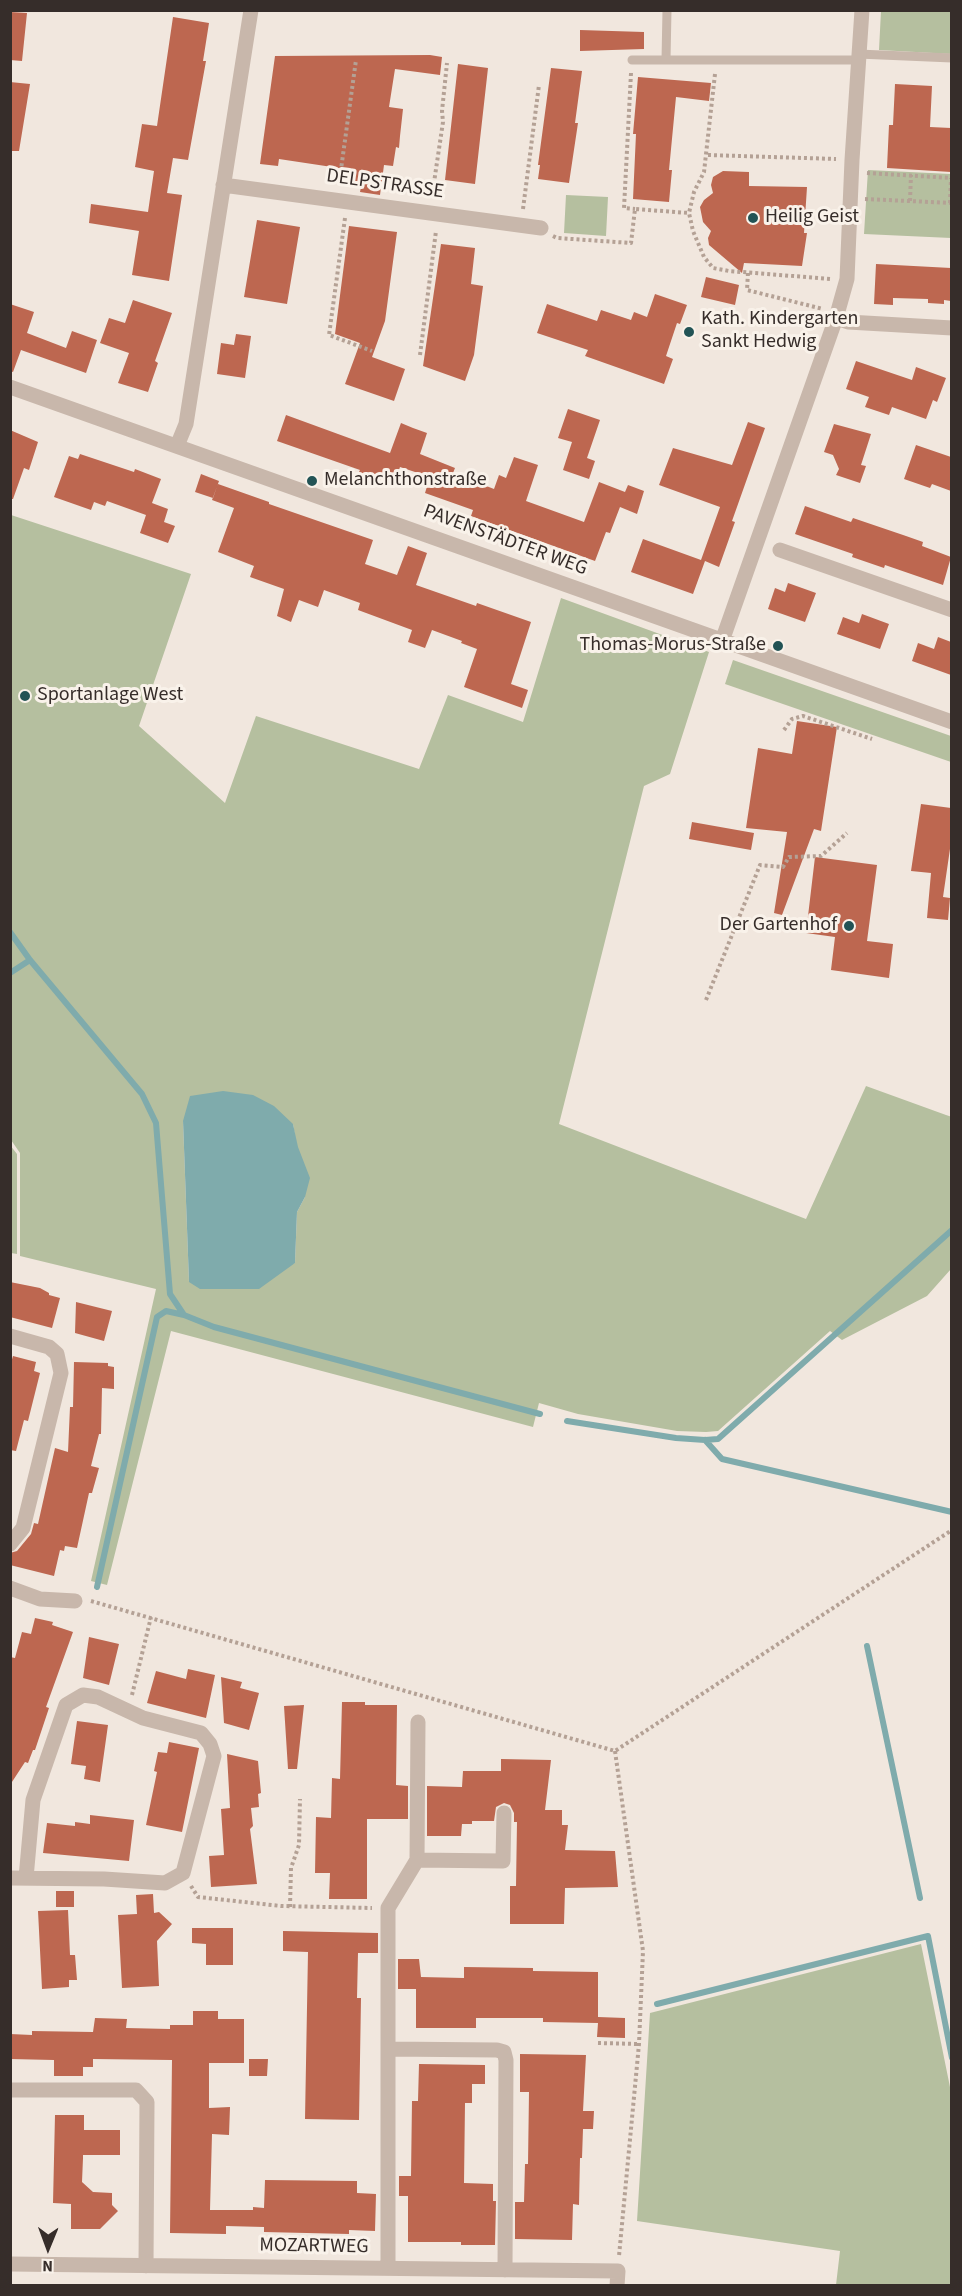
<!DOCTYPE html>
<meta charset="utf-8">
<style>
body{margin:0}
#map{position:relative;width:962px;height:2296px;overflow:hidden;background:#f1e7de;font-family:"Source Sans 3",sans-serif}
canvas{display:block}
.frame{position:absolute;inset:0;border:12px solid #362d2a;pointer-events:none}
.north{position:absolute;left:18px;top:2218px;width:60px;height:60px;-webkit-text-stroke:4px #f9f2ea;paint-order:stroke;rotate:181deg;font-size:16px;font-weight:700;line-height:24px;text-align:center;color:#362d2a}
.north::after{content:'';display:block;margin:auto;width:21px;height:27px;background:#362d2a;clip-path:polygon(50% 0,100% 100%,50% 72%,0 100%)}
</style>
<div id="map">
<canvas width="962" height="2296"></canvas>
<div class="frame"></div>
<div class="north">N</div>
</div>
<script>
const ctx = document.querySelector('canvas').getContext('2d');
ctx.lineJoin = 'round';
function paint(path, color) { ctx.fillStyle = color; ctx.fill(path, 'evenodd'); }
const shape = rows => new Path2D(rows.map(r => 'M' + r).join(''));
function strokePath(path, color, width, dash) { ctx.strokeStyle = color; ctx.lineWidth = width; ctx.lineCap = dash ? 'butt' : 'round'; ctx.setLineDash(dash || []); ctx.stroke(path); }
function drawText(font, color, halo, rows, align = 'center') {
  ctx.font = font + ' "Source Sans 3",sans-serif'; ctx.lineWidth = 6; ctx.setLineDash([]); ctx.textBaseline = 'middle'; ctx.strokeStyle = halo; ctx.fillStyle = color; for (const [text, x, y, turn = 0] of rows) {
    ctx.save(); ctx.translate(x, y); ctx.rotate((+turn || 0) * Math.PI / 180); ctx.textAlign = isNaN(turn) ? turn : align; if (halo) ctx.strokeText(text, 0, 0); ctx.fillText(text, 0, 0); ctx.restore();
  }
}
paint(shape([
 [881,11,951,11,951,54,879,50],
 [868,170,951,174,951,238,864,234],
 [566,195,608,197,606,236,564,233],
 [11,515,191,574,139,726,225,803,256,716,419,769,448,695,523,722,561,598,709,652,670,774,644,786,559,1124,806,1219,866,1086,946,1115,952,1117,951,1269,927,1296,842,1340,830,1331,718,1431,706,1432,677,1431,578,1414,539,1403,533,1427,171,1331,107,1585,91,1581,156,1289,20,1256,20,1153,11,1140],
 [183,1121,293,1124,305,1197,297,1212,295,1263,189,1282],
 [733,660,951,736,951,762,725,684],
 [10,1145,17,1154,17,1254,11,1253],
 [921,1944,951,2092,951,2285,836,2285,840,2251,637,2221,650,2013]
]), '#b5bf9f');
paint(shape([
 [223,1091,253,1095,274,1106,293,1124,298,1147,310,1178,305,1197,297,1212,295,1263,259,1289,200,1289,189,1282,183,1121,190,1096]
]), '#7fabac');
strokePath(shape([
 [10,932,30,960,142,1094,156,1123,170,1294,184,1315,214,1327,540,1414],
 [10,973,30,960],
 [567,1421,676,1438,705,1440,718,1439,952,1230],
 [705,1440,722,1459,952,1512],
 [97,1587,157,1317,166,1311,184,1315],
 [867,1646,920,1898],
 [657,2004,928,1936,952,2058]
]), '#7fabac', 6);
paint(shape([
 [10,12,27,13,22,61,10,60],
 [173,17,209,23,203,61,206,61,188,160,173,158,167,193,182,195,169,281,132,275,139,231,89,223,91,204,148,212,154,171,135,167,142,124,157,126],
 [580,30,644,32,644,49,580,51],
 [430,55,442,57,440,75,395,69,389,107,403,109,400,136,399,148,396,147,393,166,384,165,380,195,360,192,362,182,351,181,352,170,279,159,278,166,260,164,275,56],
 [458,64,488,68,475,184,445,180],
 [551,68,582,71,575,123,578,123,569,183,538,179,540,165,538,165],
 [638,77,711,83,709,101,676,97,669,170,672,170,669,202,633,199,636,134,633,134],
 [10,82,30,84,19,151,10,151],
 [895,84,932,86,930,127,951,128,951,172,887,168,889,125,893,125],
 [723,171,749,172,749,186,807,187,804,233,807,233,802,266,744,263,742,273,709,245,708,238,711,231,703,222,700,207,704,200,713,193,711,185,713,177],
 [257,220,300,227,287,304,244,297],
 [349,226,397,232,385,321,372,357,405,369,394,401,345,384,360,343,335,334],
 [441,244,475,248,471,284,483,286,474,355,465,381,423,366],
 [876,264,951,268,951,301,944,300,944,304,928,303,928,299,893,298,893,305,874,304],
 [706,277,739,285,735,305,701,297],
 [655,294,687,305,680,324,677,323,666,356,673,359,664,384,585,356,588,350,537,333,547,304,597,321,601,310,631,320,634,312,647,317],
 [133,300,172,313,155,361,158,363,148,392,118,383,129,353,100,343,109,318,125,323],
 [10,304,34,312,27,333,66,348,72,331,97,340,86,373,21,350,13,372,10,371],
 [236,334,251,336,245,378,217,374,221,343,234,345],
 [856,361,912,380,916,367,946,378,937,402,933,400,926,419,892,407,889,415,865,407,869,397,846,389],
 [568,409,600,420,587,458,595,461,589,479,563,470,572,442,558,438],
 [286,415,390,453,401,423,413,428,427,433,420,454,455,468,453,473,494,489,499,475,506,478,514,457,538,465,526,501,584,522,599,482,625,492,628,485,644,491,637,514,620,507,610,533,606,532,595,561,471,516,473,510,425,493,430,477,400,467,394,484,359,472,360,470,277,441],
 [748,422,765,428,732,521,735,522,719,567,705,561,693,594,631,572,643,539,701,560,720,507,659,485,673,448,732,465],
 [834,424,871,434,861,465,866,466,860,483,836,475,839,469,833,455,824,452],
 [10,430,38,442,29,470,24,468,13,499,10,499],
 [916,445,951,457,951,491,932,484,930,488,904,479],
 [80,454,134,472,135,469,161,479,152,503,168,509,164,522,175,526,168,543,140,533,146,515,107,501,105,506,94,502,91,510,54,497,69,456,78,459],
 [201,474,219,481,213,498,195,492],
 [218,484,269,502,269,504,373,540,365,564,397,575,408,546,427,553,416,585,476,606,477,603,531,622,511,684,528,690,522,708,464,687,477,649,461,643,462,641,432,630,425,648,408,642,412,630,358,610,360,603,324,590,318,607,299,600,291,622,277,616,284,589,250,577,254,566,218,552,234,508,212,500],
 [805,506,851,522,853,518,906,536,923,542,922,546,951,557,943,585,885,565,884,568,852,557,853,554,795,534],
 [788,583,816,593,805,622,768,609,775,588,785,592],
 [862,614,889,624,880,649,837,634,843,617,859,623],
 [938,637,951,642,951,675,912,661,918,643,934,649],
 [797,721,837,727,821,831,814,829,782,915,774,913,787,832,746,828,758,748,792,754],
 [921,804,951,808,951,842,943,897,950,898,948,920,927,918,931,873,911,871],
 [692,822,754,833,751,850,689,839],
 [815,857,877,865,867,941,893,944,889,978,831,970,835,937,806,933],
 [10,1282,40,1288,49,1293,49,1295,60,1298,52,1328,10,1317],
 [76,1302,112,1311,104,1341,75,1333],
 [13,1356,36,1362,34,1371,40,1373,28,1421,24,1420,16,1451,10,1450,10,1366],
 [74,1362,108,1363,108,1366,114,1367,114,1389,102,1388,101,1434,99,1434,91,1466,99,1468,92,1493,89,1493,77,1548,65,1546,64,1551,60,1550,54,1576,10,1565,10,1553,17,1551,31,1534,34,1523,38,1524,55,1448,68,1452,70,1407,73,1407],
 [35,1618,53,1622,52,1625,73,1632,46,1707,49,1708,35,1750,33,1750,28,1763,25,1762,10,1785,10,1657,15,1658,22,1632,31,1634],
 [89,1637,119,1644,109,1685,83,1678],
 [188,1669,215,1675,206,1718,147,1703,156,1671,186,1679],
 [221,1677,242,1682,240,1688,259,1693,249,1730,224,1723],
 [342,1702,365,1702,365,1705,397,1705,396,1785,408,1786,408,1819,367,1819,367,1899,329,1899,330,1873,315,1873,316,1817,331,1818,332,1778,340,1779],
 [304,1705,297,1769,288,1769,284,1706],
 [77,1721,108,1725,100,1782,84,1779,86,1766,71,1764],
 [169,1742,199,1748,182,1832,146,1825,157,1772,154,1771,158,1752,167,1753],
 [227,1754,258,1761,261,1793,258,1794,259,1807,251,1808,253,1826,250,1829,257,1884,211,1887,209,1856,224,1855,221,1809,230,1808],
 [501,1759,551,1760,545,1810,562,1810,562,1825,568,1825,565,1850,615,1851,618,1887,565,1888,564,1924,510,1924,510,1886,516,1886,517,1822,514,1822,514,1813,510,1805,504,1803,496,1807,494,1821,472,1821,472,1824,462,1824,461,1836,427,1836,427,1786,462,1787,463,1771,501,1771],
 [90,1815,134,1820,129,1861,43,1853,47,1823,75,1826,75,1822,90,1824],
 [56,1891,74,1891,74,1907,56,1907],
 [153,1894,154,1913,159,1912,172,1924,157,1941,159,1986,122,1988,118,1915,137,1914,136,1895],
 [68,1910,70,1955,75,1955,77,1980,69,1980,69,1987,42,1989,38,1911],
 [192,1928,233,1928,233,1965,206,1965,206,1944,192,1943],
 [283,1931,378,1933,378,1953,358,1953,357,1998,361,1998,359,2120,305,2119,308,1952,283,1951],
 [398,1959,419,1959,421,1977,464,1978,464,1967,533,1968,533,1971,598,1972,598,2017,625,2018,625,2038,597,2037,598,2023,543,2022,543,2018,476,2018,476,2028,416,2028,416,1989,398,1989],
 [193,2011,218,2011,218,2019,244,2019,244,2063,209,2063,209,2108,230,2107,229,2135,212,2134,210,2210,253,2210,253,2207,264,2208,265,2180,357,2181,357,2193,376,2194,375,2231,349,2230,349,2234,264,2232,264,2227,226,2226,226,2234,170,2233,172,2060,93,2059,93,2067,83,2067,83,2076,54,2076,54,2060,10,2059,10,2034,32,2035,32,2031,93,2032,95,2018,127,2019,126,2028,170,2029,170,2025,193,2025],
 [520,2054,586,2055,583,2111,594,2111,593,2129,583,2129,582,2158,580,2158,579,2205,573,2204,572,2240,515,2239,515,2202,524,2202,525,2164,528,2164,529,2092,520,2092],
 [249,2059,268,2059,267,2076,249,2076],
 [419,2064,485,2065,485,2084,472,2084,472,2103,465,2103,464,2183,493,2184,493,2201,496,2201,495,2245,461,2245,461,2242,408,2242,408,2196,399,2196,399,2176,411,2176,412,2101,418,2101],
 [55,2115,84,2115,84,2130,120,2130,120,2155,83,2155,83,2158,82,2182,93,2192,112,2193,112,2205,118,2211,100,2229,71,2229,71,2204,53,2203]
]), '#bd6750');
strokePath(shape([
 [631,73,624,208,635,209],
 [715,74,704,172,694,192,689,213,693,231,704,257,713,268,729,271,831,279],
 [708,155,836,159],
 [867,173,952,178],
 [339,184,356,60],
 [432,196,443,122,442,111,447,63],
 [865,199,952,203],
 [910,201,911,175],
 [950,203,951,178],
 [523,209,539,85],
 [345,218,329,335,372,351],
 [553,236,557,238,631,243,635,209,689,213],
 [748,273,747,290,823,309],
 [420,355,436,231],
 [784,730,792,719,803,716,872,739],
 [706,1000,760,865,783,867,789,857,821,856,847,833],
 [91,1601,615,1751,952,1530],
 [132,1695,151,1617],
 [615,1751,643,1951,639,2044,619,2256],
 [191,1886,198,1897,281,1906,372,1908],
 [290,1907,291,1868,299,1845,300,1799],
 [598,2043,639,2044]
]), '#b4a195', 4, [3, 3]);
strokePath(shape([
 [858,54,952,58],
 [632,60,858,60],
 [666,60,667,10]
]), '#c8b7ab', 9);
strokePath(shape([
 [223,185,541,228],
 [836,318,848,322,952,328],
 [10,387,952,722],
 [177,446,186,424,251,10],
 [780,550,952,610],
 [722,641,836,318,847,279,852,160,862,10],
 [10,1336,49,1347,57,1354,61,1373,23,1528,10,1544],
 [10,1588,40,1599,75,1601],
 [417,1860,418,1722],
 [10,1878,104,1879,165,1883,183,1873,214,1756,210,1744,201,1733,143,1718,98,1697,83,1695,66,1705,33,1800,26,1878],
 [388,2049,497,2050,504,2052,506,2060,505,2270],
 [10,2090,136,2090,147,2102,146,2266],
 [10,2264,618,2271,617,2286],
 [388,2268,388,1908,417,1860,503,1861,504,1813]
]), '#c8b7ab', 15);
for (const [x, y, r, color] of [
 [753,218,6,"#225355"],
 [689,332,6,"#225355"],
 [312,481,6,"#225355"],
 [778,646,6,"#225355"],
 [25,696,6,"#225355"],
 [849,926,6,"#225355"]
]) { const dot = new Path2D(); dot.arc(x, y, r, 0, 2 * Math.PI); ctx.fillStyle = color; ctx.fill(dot); strokePath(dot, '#f9f2ea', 2); }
drawText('20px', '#362d2a', '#f9f2ea', [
 ["DELPSTRASSE",385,185,8],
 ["PAVENSTÄDTER WEG",505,541,20],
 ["MOZARTWEG",314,2247,1]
]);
drawText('20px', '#362d2a', '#f9f2ea', [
 ["Heilig Geist",765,218],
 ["Kath. Kindergarten",701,320],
 ["Sankt Hedwig",701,343],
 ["Melanchthonstraße",324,481],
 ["Thomas-Morus-Straße",766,646,"right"],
 ["Sportanlage West",37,696],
 ["Der Gartenhof",837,926,"right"]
], 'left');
</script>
